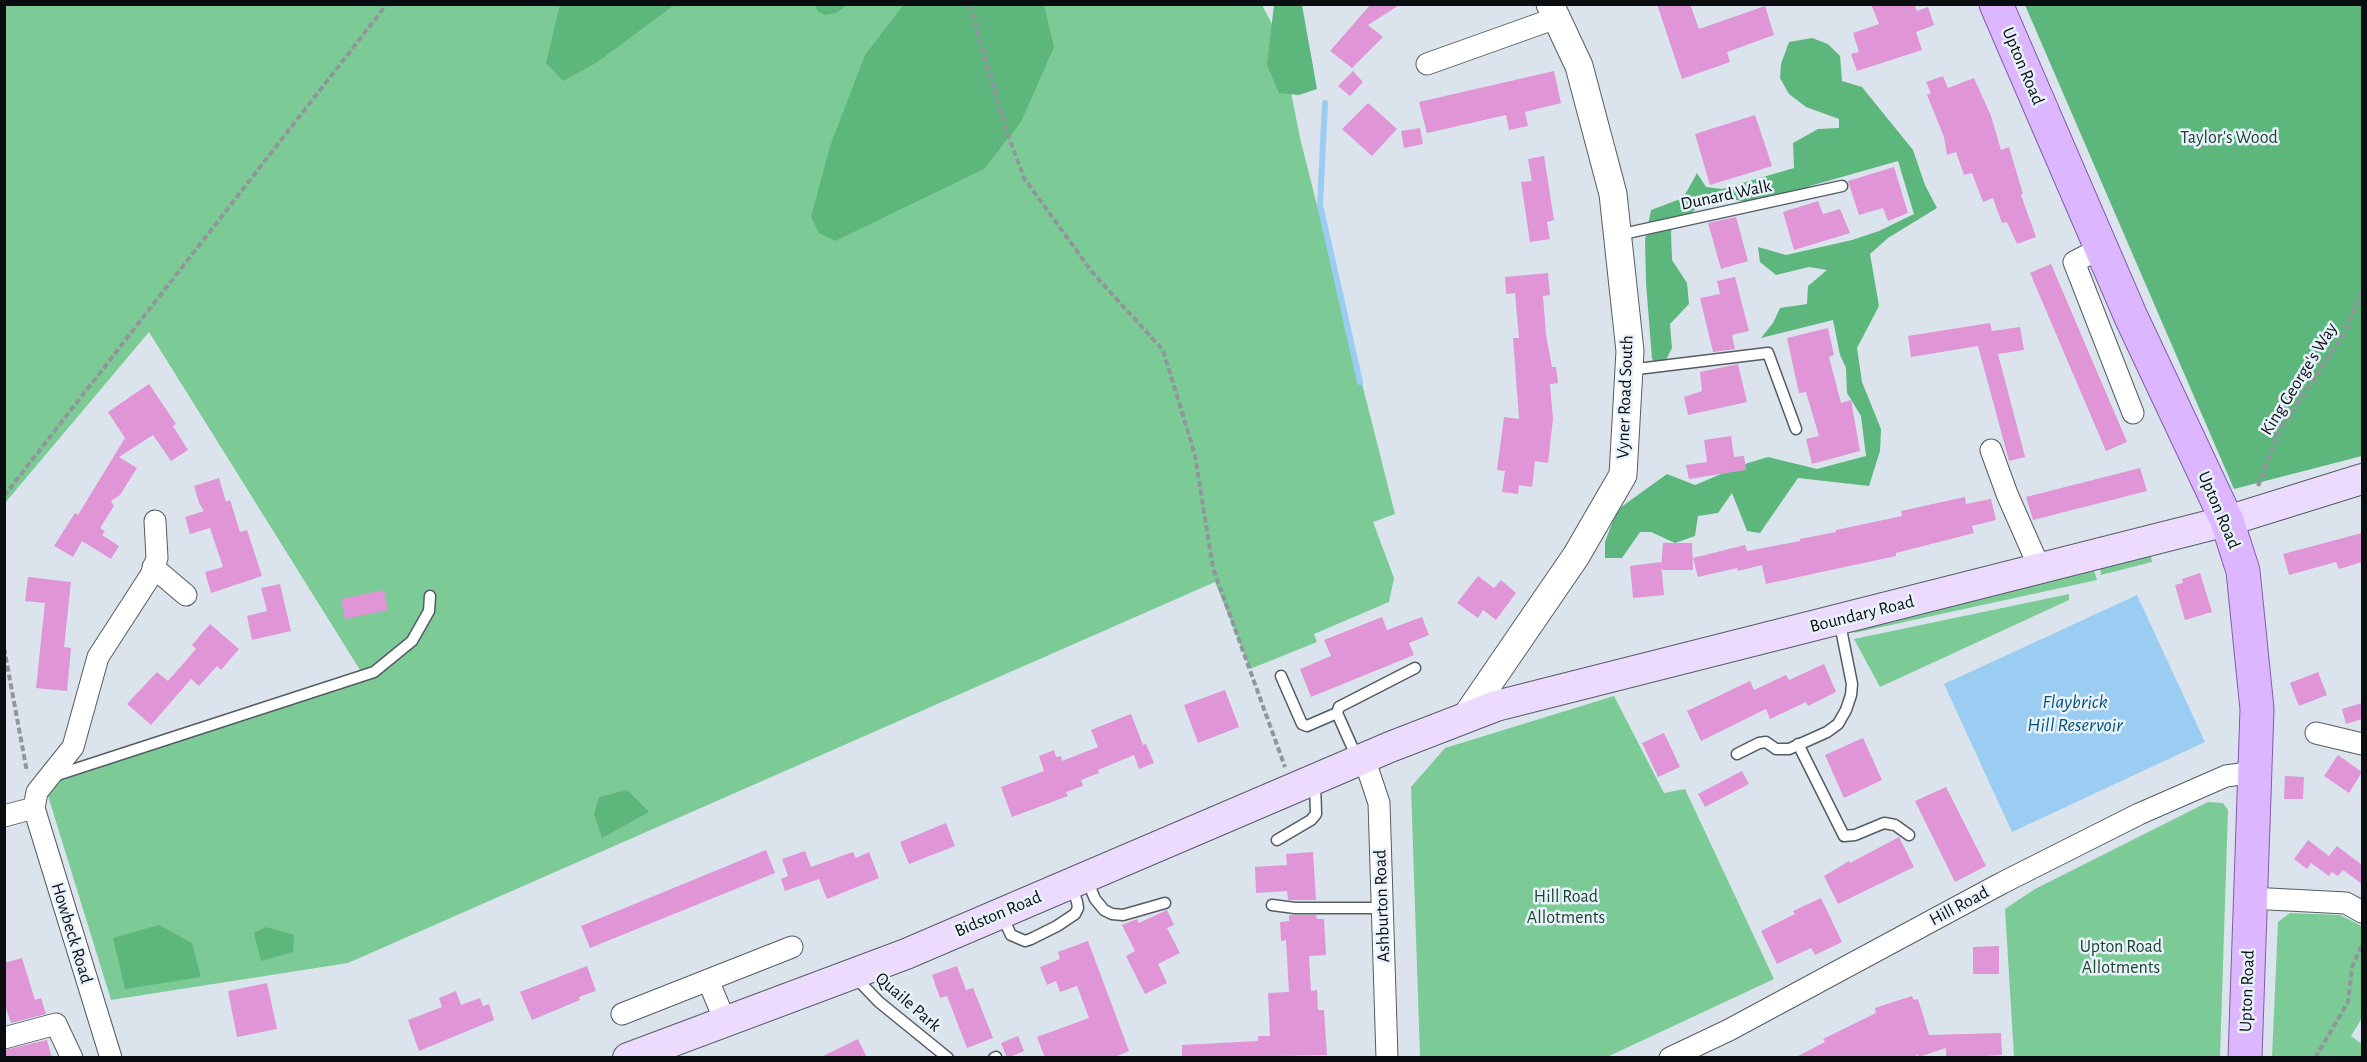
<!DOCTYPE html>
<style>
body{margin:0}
#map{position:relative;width:2367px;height:1062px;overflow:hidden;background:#dbe4ed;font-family:"Alegreya Sans",sans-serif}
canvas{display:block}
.frame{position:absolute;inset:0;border:6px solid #0b0e11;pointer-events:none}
</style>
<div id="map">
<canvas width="2367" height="1062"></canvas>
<div class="frame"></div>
</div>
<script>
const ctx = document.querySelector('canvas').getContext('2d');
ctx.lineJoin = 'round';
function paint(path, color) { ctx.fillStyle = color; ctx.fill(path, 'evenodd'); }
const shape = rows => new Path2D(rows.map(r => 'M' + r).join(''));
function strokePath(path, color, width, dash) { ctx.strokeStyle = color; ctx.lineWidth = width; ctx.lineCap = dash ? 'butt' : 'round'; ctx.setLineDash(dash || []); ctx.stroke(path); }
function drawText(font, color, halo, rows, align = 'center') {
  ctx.font = font + ' "Alegreya Sans",sans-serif'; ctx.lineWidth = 5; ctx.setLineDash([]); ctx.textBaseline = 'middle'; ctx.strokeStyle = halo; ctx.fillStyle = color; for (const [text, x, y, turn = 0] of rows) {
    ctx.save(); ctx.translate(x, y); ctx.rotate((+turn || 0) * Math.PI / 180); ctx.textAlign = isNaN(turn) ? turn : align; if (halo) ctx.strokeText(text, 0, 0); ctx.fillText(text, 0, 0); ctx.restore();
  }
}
paint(shape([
 [4,5,1262,5,1281,41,1300,138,1395,514,1373,522,1394,578,1389,602,1314,634,1317,642,1250,669,1215,582,348,963,111,1000,45,786,365,678,149,332,5,503],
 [2151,556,2152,562,2101,575,2100,568],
 [2094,570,2097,580,1854,633,1859,622],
 [2069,594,2069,600,1880,687,1854,639],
 [1614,696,1664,793,1685,789,1774,979,1607,1057,1420,1057,1411,787,1445,748],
 [2208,802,2223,803,2228,810,2220,1057,2014,1057,2005,909,2035,889],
 [2290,913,2340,915,2362,926,2362,1018,2351,1036,2362,1044,2362,1057,2272,1057,2278,922]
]), '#7ccb96');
paint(shape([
 [560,4,674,4,674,5,596,63,563,81,546,63],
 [904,4,1044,5,1054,47,1021,122,984,169,835,241,819,233,811,217,830,146,865,55],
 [816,5,816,4,847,5,836,13,825,15,817,11],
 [1274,5,1302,5,1317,89,1299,95,1279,93,1267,65],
 [2025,5,2362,5,2362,456,2234,489],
 [1812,38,1828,44,1840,56,1842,81,1862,87,1913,150,1925,185,1937,208,1888,238,1870,254,1879,306,1857,348,1862,382,1881,429,1880,451,1869,486,1798,478,1760,533,1747,531,1732,493,1718,513,1698,516,1695,536,1675,543,1651,532,1640,532,1622,558,1605,558,1605,542,1617,510,1667,474,1695,485,1745,464,1768,457,1817,469,1866,456,1861,416,1847,393,1846,368,1840,355,1833,320,1761,338,1773,323,1780,308,1807,304,1808,286,1827,270,1809,267,1776,275,1760,262,1758,247,1786,255,1852,240,1879,231,1914,214,1898,161,1810,186,1788,197,1753,203,1726,198,1699,206,1671,231,1672,260,1687,283,1689,304,1670,324,1672,348,1662,368,1652,359,1646,283,1645,240,1651,210,1683,198,1697,173,1706,187,1722,189,1794,168,1793,143,1818,129,1839,128,1839,119,1806,107,1789,94,1780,78,1781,64,1789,42],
 [627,790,649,812,602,838,594,814,599,797],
 [159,925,192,943,201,977,125,989,113,938],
 [266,927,294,935,293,952,261,961,254,933]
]), '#5db77d');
paint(shape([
 [2137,595,2205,742,2012,832,1944,684]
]), '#9bcdf2');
strokePath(shape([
 [1325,103,1320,205,1360,382]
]), '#9bcdf2', 6);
paint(shape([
 [1371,4,1401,4,1368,25,1383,37,1352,68,1330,51],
 [1657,4,1690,4,1699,29,1765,6,1774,35,1727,52,1730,62,1682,79],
 [1871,4,1914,4,1917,11,1928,7,1934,25,1916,32,1922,50,1857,71,1851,54,1859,52,1853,33,1879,24],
 [1353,71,1363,82,1350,96,1338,86],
 [1554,71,1561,103,1525,112,1528,126,1509,130,1506,115,1427,133,1419,102],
 [1943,76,1948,88,1974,78,1991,116,2001,150,2009,147,2023,194,2021,195,2036,237,2017,244,2007,222,2002,223,1993,198,1983,202,1972,173,1964,175,1956,152,1947,155,1944,137,1927,95,1931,93,1926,82],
 [1368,103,1397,129,1372,156,1342,129],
 [1755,115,1772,166,1710,185,1695,134],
 [1420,128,1423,144,1404,148,1401,131],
 [1544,156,1554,220,1547,222,1550,239,1530,242,1521,182,1532,181,1528,159],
 [1894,167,1908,213,1888,221,1883,208,1859,215,1848,181],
 [1818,201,1823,214,1840,209,1850,233,1794,250,1783,212],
 [1736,217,1748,261,1721,269,1708,223],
 [2051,264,2127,442,2106,451,2030,273],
 [1548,273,1550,295,1543,296,1546,335,1552,367,1556,367,1558,383,1550,384,1553,419,1548,463,1535,461,1532,487,1519,485,1518,494,1502,492,1505,471,1497,470,1504,417,1519,419,1513,338,1519,338,1515,293,1506,294,1505,277],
 [1735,277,1749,331,1732,335,1735,349,1713,352,1700,298,1720,294,1717,281],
 [1990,323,1992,331,2020,327,2024,350,1998,354,2025,457,2009,461,1978,346,1911,357,1908,336],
 [1828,328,1834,355,1829,357,1841,403,1851,400,1860,451,1812,464,1806,439,1819,436,1806,392,1799,393,1787,338],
 [1738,364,1747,402,1688,415,1684,397,1702,391,1700,372],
 [149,384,176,424,173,426,188,450,171,461,153,435,119,457,137,468,120,495,111,501,114,506,100,528,105,531,102,535,119,546,111,559,82,541,73,557,54,546,75,513,78,515,125,438,108,412],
 [1731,436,1734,457,1744,456,1746,470,1689,479,1686,465,1707,462,1704,440],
 [2140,468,2147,491,2033,520,2026,497],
 [219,478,226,502,230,500,240,532,247,530,262,576,211,593,205,572,223,567,210,528,190,534,185,517,204,511,199,503,194,486],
 [1965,497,1966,504,1991,499,1996,520,1972,526,1974,533,1896,553,1896,556,1766,584,1762,565,1738,571,1737,568,1698,577,1693,558,1745,545,1747,551,1800,541,1800,539,1836,532,1836,530,1902,516,1901,511],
 [2362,533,2362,562,2339,569,2336,562,2289,575,2283,554],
 [1663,543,1692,543,1693,570,1661,570],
 [1661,562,1664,595,1633,598,1630,566],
 [2200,573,2212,612,2185,620,2175,585,2183,583,2182,579],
 [1478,576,1494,588,1501,580,1516,593,1496,620,1483,610,1478,618,1457,603],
 [28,577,71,582,64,647,71,648,67,691,36,688,45,603,25,601],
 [280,584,291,631,252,640,247,616,267,611,261,588],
 [384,590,388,610,345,619,341,599],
 [1382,617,1387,630,1422,617,1429,635,1409,643,1414,655,1311,697,1300,669,1331,656,1324,640],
 [210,624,239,649,221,670,217,666,199,686,191,679,151,725,127,704,157,672,168,681,196,649,192,645],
 [1824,664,1836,692,1808,706,1806,702,1770,719,1766,709,1701,741,1687,711,1750,681,1754,690,1786,675,1789,680],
 [2318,672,2327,695,2299,706,2290,683],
 [1225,690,1239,727,1198,743,1184,705],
 [2362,703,2362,719,2346,724,2342,709],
 [1131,714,1143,745,1146,744,1154,763,1139,769,1134,755,1098,770,1099,773,1081,780,1083,786,1066,792,1068,796,1012,817,1001,787,1044,771,1039,756,1054,750,1056,757,1061,756,1062,761,1098,747,1091,730],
 [1664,733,1680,767,1658,777,1642,743],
 [1863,738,1882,780,1844,798,1825,755],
 [2338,755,2362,772,2349,793,2324,776],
 [1742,771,1749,784,1705,807,1698,794],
 [2285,776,2304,777,2303,799,2284,799],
 [1946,787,1986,866,1955,882,1915,801],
 [946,823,955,846,909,864,900,842],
 [1899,837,1914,867,1838,904,1824,876,1849,861,1850,863],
 [2308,840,2329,856,2337,846,2362,865,2362,884,2343,870,2338,876,2332,872,2329,876,2311,863,2307,869,2294,859],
 [766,850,775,873,590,948,581,926],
 [805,851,811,867,853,852,856,858,869,852,879,878,827,899,819,879,785,891,781,879,788,876,782,859],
 [1313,852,1316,900,1288,900,1287,891,1256,893,1255,867,1287,865,1286,854],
 [1821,898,1842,942,1815,955,1811,948,1777,964,1761,931,1795,914,1793,911],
 [1167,910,1174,925,1167,928,1180,953,1158,964,1167,983,1145,994,1126,956,1135,951,1122,925,1137,919,1139,923],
 [1289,915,1316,915,1317,919,1324,919,1326,955,1309,956,1311,991,1317,990,1318,1010,1324,1010,1327,1055,1182,1058,1182,1045,1258,1041,1258,1036,1270,1036,1268,993,1289,992,1286,940,1281,941,1280,922,1289,921],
 [1088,941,1129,1051,1112,1058,1045,1058,1037,1037,1089,1018,1077,986,1060,992,1056,981,1047,985,1040,967,1060,959,1058,952],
 [1999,946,1999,974,1973,974,1973,947],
 [22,958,35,1000,41,998,46,1014,11,1023,4,1002,4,963],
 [587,966,596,991,579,997,580,1000,532,1020,520,992],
 [957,966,966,990,973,988,993,1038,967,1048,947,996,940,998,932,975],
 [267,983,277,1029,237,1037,228,991],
 [456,991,461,1005,480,998,483,1006,489,1004,494,1020,419,1051,408,1020,442,1007,439,998],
 [1912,996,1914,1000,1918,999,1929,1035,2001,1033,2002,1055,1946,1058,1946,1048,1919,1057,1918,1055,1909,1058,1794,1058,1825,1042,1823,1039,1876,1013,1875,1008],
 [1018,1036,1024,1051,1007,1058,1001,1043],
 [858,1039,867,1058,819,1058],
 [47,1040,52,1058,4,1058,4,1050]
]), '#df95d6');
const service = shape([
 [1618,235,1842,186],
 [1629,370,1768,353,1796,429],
 [1281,676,1302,724,1307,726,1337,713],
 [1798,744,1844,836,1855,835,1884,823,1895,825,1909,835],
 [1737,754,1759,743,1766,742,1776,749,1789,749,1827,732,1838,724,1846,710,1851,695,1852,684,1839,619],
 [1358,760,1337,713,1339,707,1415,668],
 [54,776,374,672,412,641,429,611,430,596],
 [1277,840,1311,820,1316,814,1315,782],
 [1087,880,1095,899,1104,910,1112,914,1123,915,1165,903],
 [1272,905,1295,908,1382,908],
 [1002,916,1011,935,1025,941,1031,939,1057,926,1075,914,1078,908,1077,902,1071,884],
 [854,976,879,1002,948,1058],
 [994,1058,996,1057]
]);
const minor = shape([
 [1427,64,1556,18],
 [2101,248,2074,262,2133,413],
 [1991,450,2007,494,2040,569],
 [153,567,186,595],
 [2316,733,2362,744],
 [1364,758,1379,803,1387,1058],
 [4,816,34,808],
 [2250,898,2346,903,2362,912],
 [708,980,725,1021],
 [622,1014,792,947],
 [4,1038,56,1024,72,1058],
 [111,1058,34,808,37,792,73,747,98,657,151,575,157,558,155,521],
 [1670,1058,1729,1030,2002,883,2139,814,2226,776,2255,772]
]);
const tertiary = shape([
 [1465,718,1576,556,1623,475,1630,351,1613,194,1579,66,1550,4]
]);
const secondary = shape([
 [628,1058,906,954,1390,747,1496,706,2227,521,2362,479]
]);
const primary = shape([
 [1996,4,2131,317,2227,521,2243,571,2257,709,2245,1058]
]);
strokePath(service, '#545c63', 13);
strokePath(minor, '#545c63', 23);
strokePath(tertiary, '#545c63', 29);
strokePath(secondary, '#545c63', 32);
strokePath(primary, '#835caa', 35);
strokePath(shape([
 [969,4,1008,135,1024,178,1092,272,1163,350,1195,455,1213,568,1285,767],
 [2258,486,2279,431,2344,334,2362,291],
 [4,496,387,4],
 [4,648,27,772],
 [2315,1058,2348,1002,2352,967,2362,945]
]), '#8f969c', 4, [6, 3]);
strokePath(service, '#fff', 10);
strokePath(minor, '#fff', 21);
strokePath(tertiary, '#fff', 27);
strokePath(secondary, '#eddbfe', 30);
strokePath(primary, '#dcb6fe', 33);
drawText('18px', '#0b0e11', '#e8f2fa', [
 ["Upton Road",2023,66,67],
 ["Dunard Walk",1726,195,-12],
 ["King George's Way",2299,379,-58],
 ["Vyner Road South",1625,397,-88],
 ["Upton Road",2219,510,67],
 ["Boundary Road",1862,614,-14],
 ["Ashburton Road",1382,906,-92],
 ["Hill Road",1959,906,-28],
 ["Bidston Road",998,914,-23],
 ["Howbeck Road",72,933,73],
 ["Upton Road",2247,991,-88],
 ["Quaile Park",908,1002,41]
]);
drawText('18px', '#1e442c', '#e8f2fa', [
 ["Taylor's Wood",2229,138],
 ["Hill Road",1566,897],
 ["Allotments",1566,918],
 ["Upton Road",2121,947],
 ["Allotments",2121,968]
]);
drawText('italic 20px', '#065178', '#e8f2fa', [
 ["Flaybrick",2075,702],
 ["Hill Reservoir",2075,725]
]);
</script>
